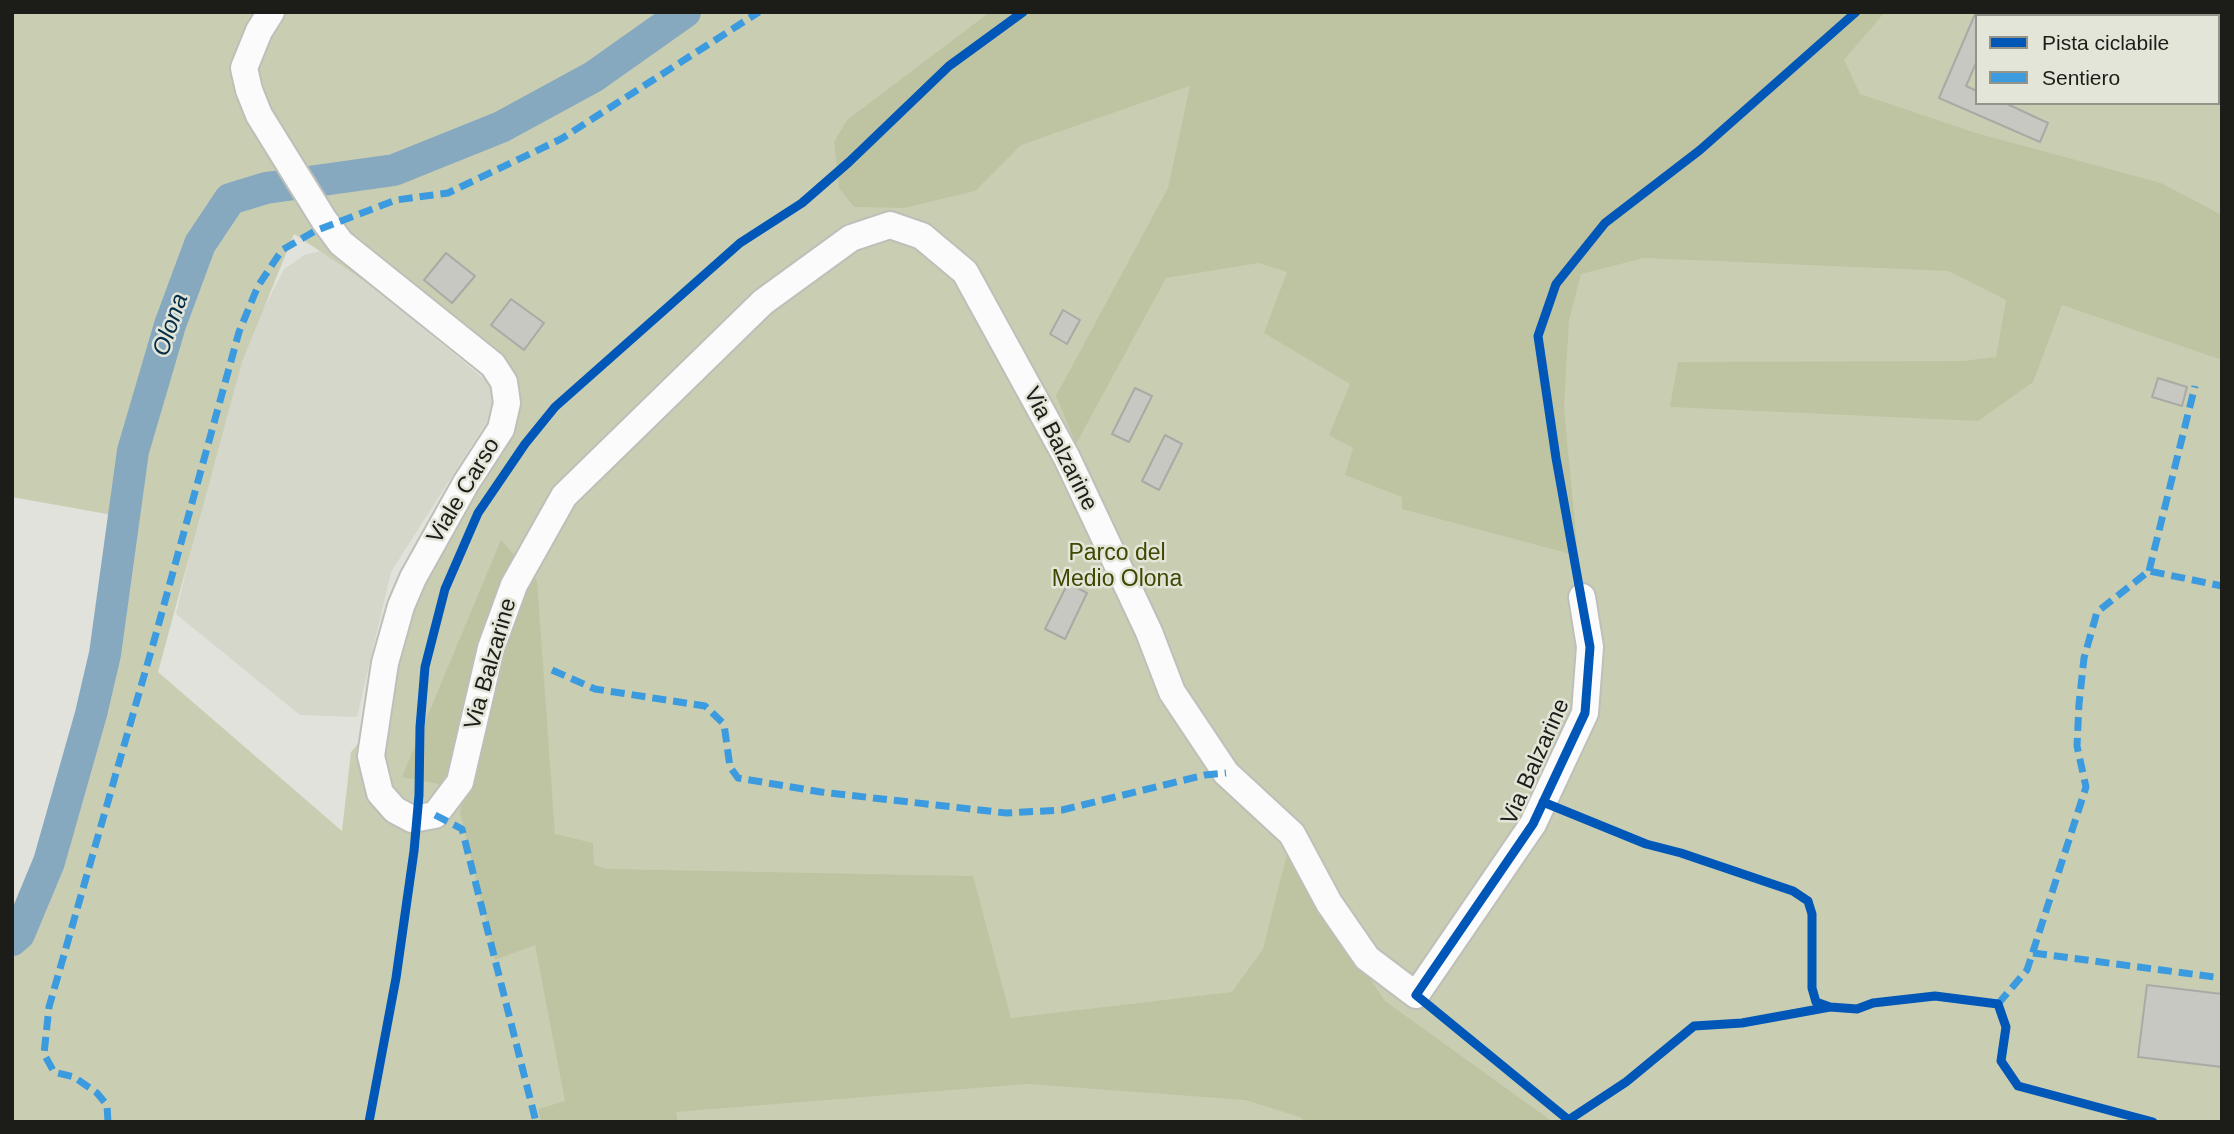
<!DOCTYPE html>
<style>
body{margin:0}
#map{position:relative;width:2234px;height:1134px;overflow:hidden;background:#e1e2db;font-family:Arial,sans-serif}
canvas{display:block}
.frame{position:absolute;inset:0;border:14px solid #1c1d18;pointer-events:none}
.legend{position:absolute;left:1975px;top:14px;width:245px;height:91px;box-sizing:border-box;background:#e3e5d8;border:2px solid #93958b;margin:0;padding:9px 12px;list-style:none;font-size:21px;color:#1c1d18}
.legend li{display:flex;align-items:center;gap:14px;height:35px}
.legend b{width:35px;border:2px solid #93958b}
</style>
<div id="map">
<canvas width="2234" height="1134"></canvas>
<div class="frame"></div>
<ul class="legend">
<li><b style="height:9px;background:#0057b8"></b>Pista ciclabile</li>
<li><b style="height:9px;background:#3c9bdf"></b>Sentiero</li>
</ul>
</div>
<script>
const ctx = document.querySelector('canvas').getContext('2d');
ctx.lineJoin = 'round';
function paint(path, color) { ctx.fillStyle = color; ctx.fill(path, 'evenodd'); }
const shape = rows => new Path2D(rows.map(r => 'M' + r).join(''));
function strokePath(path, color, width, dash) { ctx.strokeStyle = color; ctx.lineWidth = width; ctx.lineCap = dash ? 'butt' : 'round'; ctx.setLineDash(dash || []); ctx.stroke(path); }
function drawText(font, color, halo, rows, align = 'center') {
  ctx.font = font + ' Arial,sans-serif'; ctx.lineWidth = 5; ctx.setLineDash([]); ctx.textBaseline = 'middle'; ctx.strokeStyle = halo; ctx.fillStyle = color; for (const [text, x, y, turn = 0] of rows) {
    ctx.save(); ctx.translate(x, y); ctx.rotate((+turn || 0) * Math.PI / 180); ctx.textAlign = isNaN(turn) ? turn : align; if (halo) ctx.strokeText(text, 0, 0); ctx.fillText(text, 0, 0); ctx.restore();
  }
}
paint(shape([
 [328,250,494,387,498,404,391,572,357,717,300,715,176,614,233,368,284,269,306,254]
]), '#d5d7ca');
paint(shape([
 [12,12,2222,12,2222,1122,12,1122,12,913,33,884,86,698,118,516,12,497],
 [1977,16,2218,16,2218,103,1977,103],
 [294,234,377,289,508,386,404,566,374,725,351,752,342,831,158,672,242,362]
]), '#c9ceb3');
paint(shape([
 [990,12,1885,12,1844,60,1860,94,1976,133,2161,183,2222,215,2222,360,2062,305,2033,382,1978,421,1670,407,1678,362,1962,361,1996,357,2006,300,1948,271,1644,258,1581,274,1569,320,1564,408,1578,556,1402,509,1402,497,1345,475,1353,448,1329,435,1350,384,1264,333,1287,272,1259,263,1166,278,1076,444,1056,396,1168,188,1190,86,1021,145,975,191,904,208,854,207,839,188,834,142,847,120],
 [2094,12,2222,12,2222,66,2218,64,2218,16,2105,16],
 [501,540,537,581,555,834,593,843,594,865,607,869,973,876,1011,1018,1232,992,1263,949,1287,854,1385,1001,1553,1122,1306,1122,1300,1117,1245,1100,1027,1084,676,1112,678,1122,541,1122,538,1109,565,1101,535,945,495,960,460,812,465,789,402,777]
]), '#bec4a2');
strokePath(shape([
 [12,940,19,934,49,862,91,714,105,654,133,451,170,325,200,244,230,199,266,188,394,170,501,127,593,77,685,12]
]), '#86a9c0', 32);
const building = shape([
 [1976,12,1977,61,1966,86,1977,91,1977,103,2005,103,2048,123,2040,142,1939,98,1976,12],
 [446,253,475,276,452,303,424,280,446,253],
 [511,299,544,323,524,350,491,325,511,299],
 [1063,310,1080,320,1067,344,1050,334,1063,310],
 [2158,378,2187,387,2182,406,2152,397,2158,378],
 [1135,388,1152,396,1129,442,1112,434,1135,388],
 [1165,435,1182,444,1159,490,1142,481,1165,435],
 [1068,583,1087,593,1065,639,1045,629,1068,583],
 [2147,985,2222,994,2222,1067,2138,1057,2147,985]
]);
paint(building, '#c7c8c2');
strokePath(building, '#a9aaa5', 2);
const minor = shape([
 [271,12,259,31,244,68,249,90,259,115,324,220,341,243,493,365,504,382,507,403,501,429,466,483,413,578,401,606,385,663,371,756,380,793,395,810,412,819,435,815,460,782,491,648,514,585,564,496,763,302,851,238,890,225,922,236,965,272,1067,458,1149,632,1172,692,1226,773,1292,834,1329,903,1367,958,1416,995,1533,824,1585,713,1590,647,1582,597]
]);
strokePath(minor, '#bebfb9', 30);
strokePath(minor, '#fafbfa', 26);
strokePath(shape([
 [2220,12,2222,13],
 [2149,571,2195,386],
 [552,670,595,689,705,706,724,724,730,767,738,778,821,792,1006,813,1062,810,1205,775,1226,773],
 [435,815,462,829,536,1122],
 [2033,953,2222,978],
 [1998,1004,2027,970,2086,787,2077,746,2079,704,2084,658,2097,612,2149,571,2222,586],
 [108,1122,107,1105,97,1093,74,1077,54,1072,44,1054,49,1007,154,641,239,332,258,286,282,250,315,231,396,200,448,193,561,139,759,12]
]), '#3c9bdf', 7, [14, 7]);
strokePath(shape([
 [1543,802,1646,844,1681,853,1793,891,1808,901,1812,914,1812,988,1816,1002,1830,1007,1857,1009,1873,1003,1935,996,1998,1004,2006,1027,2001,1061,2018,1086,2153,1122],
 [1570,1119,1626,1082,1694,1026,1742,1023,1830,1007],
 [369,1122,396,978,414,851,419,795,420,727,425,667,445,589,478,513,525,444,555,407,740,243,802,203,849,162,949,66,1023,12],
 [1571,1122,1416,995,1533,824,1585,713,1590,647,1556,458,1538,336,1556,284,1605,223,1700,150,1856,12]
]), '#0057b8', 9);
drawText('23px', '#1c1d18', '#e3e5d8', [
 ["Via Balzarine",1060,449,63],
 ["Viale Carso",464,491,-59],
 ["Via Balzarine",491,664,-74],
 ["Via Balzarine",1536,762,-66]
]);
drawText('23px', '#3f4701', '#e3e5d8', [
 ["Parco del",1117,554],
 ["Medio Olona",1117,580]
]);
drawText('italic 24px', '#032d47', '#e3e5d8', [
 ["Olona",171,325,-71]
]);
</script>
